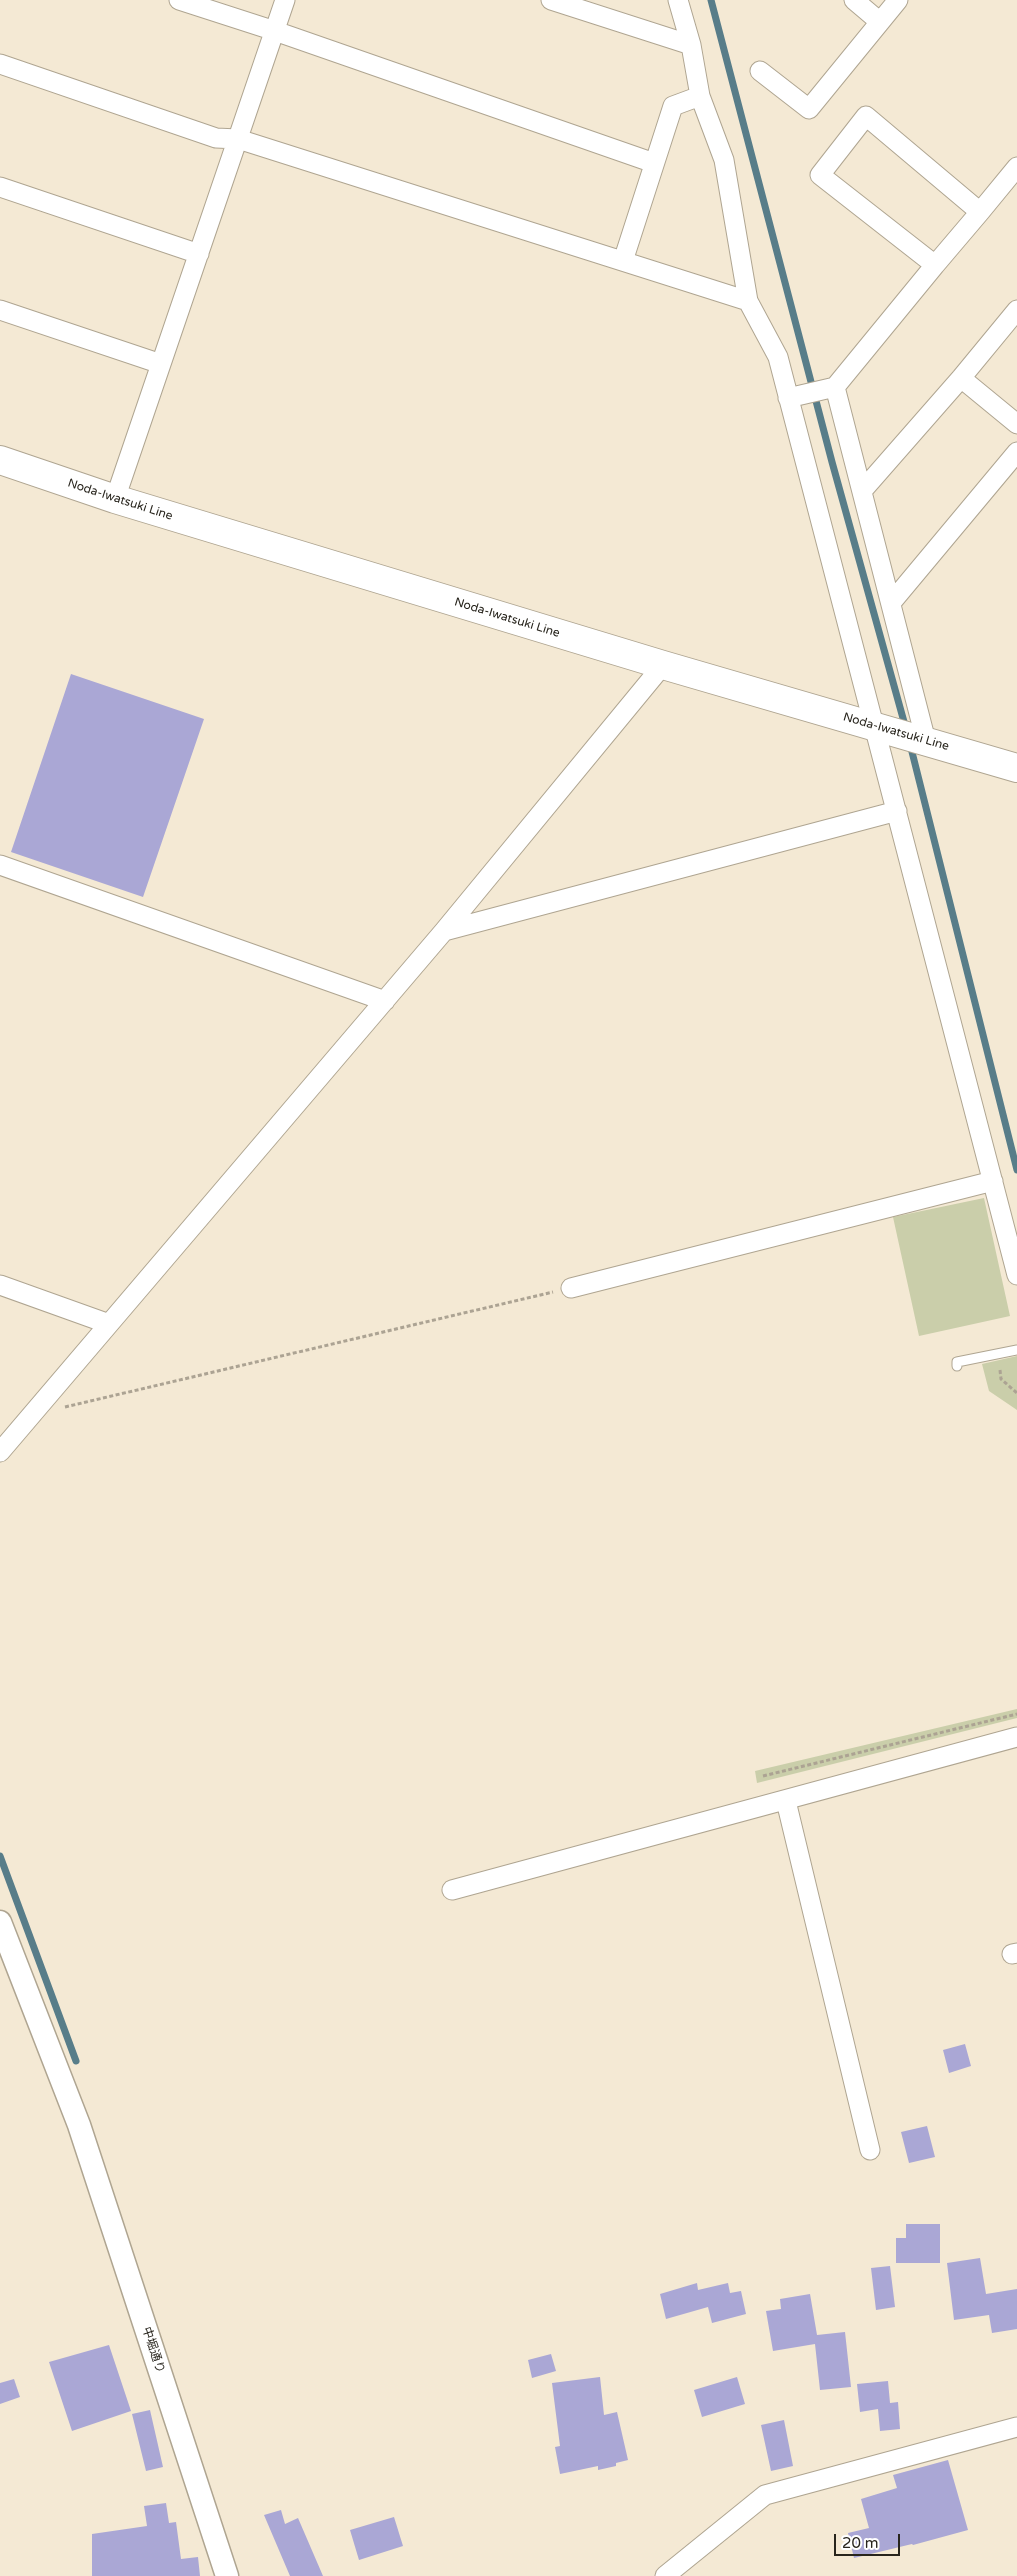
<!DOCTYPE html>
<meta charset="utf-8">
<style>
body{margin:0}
#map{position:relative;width:1017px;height:2576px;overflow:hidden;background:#f4e9d4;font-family:"Varela Round",sans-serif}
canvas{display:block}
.scale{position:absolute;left:834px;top:2534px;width:66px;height:22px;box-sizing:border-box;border:2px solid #28251d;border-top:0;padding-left:6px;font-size:15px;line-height:18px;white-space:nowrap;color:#28251d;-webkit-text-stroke:4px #fff;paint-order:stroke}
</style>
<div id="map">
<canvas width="1017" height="2576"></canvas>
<div class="scale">20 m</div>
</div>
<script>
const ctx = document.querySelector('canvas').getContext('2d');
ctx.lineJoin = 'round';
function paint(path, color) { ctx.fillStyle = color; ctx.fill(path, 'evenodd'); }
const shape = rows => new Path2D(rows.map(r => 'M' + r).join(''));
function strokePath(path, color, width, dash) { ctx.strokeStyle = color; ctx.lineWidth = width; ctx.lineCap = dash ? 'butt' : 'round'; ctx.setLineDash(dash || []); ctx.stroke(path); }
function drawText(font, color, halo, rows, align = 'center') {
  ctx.font = font + ' "Varela Round","Noto Sans JP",sans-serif'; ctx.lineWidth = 4; ctx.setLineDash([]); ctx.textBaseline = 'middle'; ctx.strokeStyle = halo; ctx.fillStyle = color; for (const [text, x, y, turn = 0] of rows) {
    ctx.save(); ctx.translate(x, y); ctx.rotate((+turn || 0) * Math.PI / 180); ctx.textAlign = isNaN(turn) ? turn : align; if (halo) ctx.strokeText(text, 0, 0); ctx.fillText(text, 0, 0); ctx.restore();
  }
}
paint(shape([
 [984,1198,1010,1316,919,1336,893,1217],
 [1017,1356,1017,1410,989,1391,982,1364],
 [1017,1709,1017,1718,757,1783,755,1771]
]), '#caceaa');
strokePath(shape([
 [711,0,832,462,906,729],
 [910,744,1017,1170],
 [0,1856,76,2061]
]), '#587d89', 7);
paint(shape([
 [71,674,204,719,143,897,11,852],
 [965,2044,971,2066,949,2073,943,2050],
 [927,2126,935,2157,909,2163,901,2132],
 [906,2224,940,2224,940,2263,896,2263,896,2238,906,2238],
 [980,2258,986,2294,1017,2289,1017,2329,992,2333,989,2315,954,2320,947,2263],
 [890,2266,895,2307,876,2310,871,2268],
 [697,2283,698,2290,728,2283,730,2293,741,2291,746,2314,712,2323,708,2307,666,2319,660,2294],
 [810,2294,817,2335,845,2332,851,2387,820,2390,815,2344,773,2351,766,2311,781,2309,780,2299],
 [109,2345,131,2411,72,2431,49,2362],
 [551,2354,556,2371,532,2378,528,2360],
 [600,2377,604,2415,617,2412,628,2460,616,2463,616,2466,598,2470,598,2466,560,2474,555,2447,560,2446,552,2383],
 [737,2377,745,2404,702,2417,694,2390],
 [14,2379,20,2397,0,2404,0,2383],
 [888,2381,890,2403,898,2402,900,2429,880,2431,878,2409,860,2412,857,2384],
 [150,2410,163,2467,146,2471,132,2414],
 [784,2420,793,2466,771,2471,761,2425],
 [948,2460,968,2530,913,2545,912,2544,854,2558,848,2533,869,2528,861,2499,897,2488,893,2475],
 [166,2503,169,2523,176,2522,181,2559,198,2557,200,2576,92,2576,92,2534,147,2526,144,2506],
 [281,2510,285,2524,298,2518,323,2576,290,2576,264,2515],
 [394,2517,403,2546,359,2560,350,2530]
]), '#aaa7d5');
const service = shape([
 [957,1366,957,1362,1017,1350]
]);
const minor = shape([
 [179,0,275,31,654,163],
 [551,0,691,45],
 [678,0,691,45,700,96,724,160,748,301,778,357,1017,1275],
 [854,0,880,22],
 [0,64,216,138,238,139,748,301],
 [760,71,809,109,898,0],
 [0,187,199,254],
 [980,212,866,116,820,175,935,265,980,212,1017,167],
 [623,261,673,106,700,96],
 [0,310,161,364],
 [961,378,1017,424],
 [835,387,926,741],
 [788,398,835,387,935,265],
 [862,491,961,378,1017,310],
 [115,499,285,0],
 [891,603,1017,452],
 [0,865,385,1001],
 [444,931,897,811],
 [0,1285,109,1324],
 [571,1288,993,1181],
 [0,1452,444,931,663,665],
 [786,1801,870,2150],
 [452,1890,1017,1737],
 [1012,1954,1017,1953],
 [665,2576,765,2495,1017,2427]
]);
const tertiary = shape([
 [0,1922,79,2125,227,2576]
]);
const primary = shape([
 [0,460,115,499,663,665,1017,768]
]);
strokePath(service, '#afa591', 11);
strokePath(minor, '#afa591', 21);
strokePath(tertiary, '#afa591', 25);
strokePath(primary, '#afa591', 30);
strokePath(shape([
 [1000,1370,1001,1379,1017,1393],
 [65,1407,553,1292],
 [763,1776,1017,1714]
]), '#aca393', 3, [4, 2.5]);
strokePath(service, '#fff', 9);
strokePath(minor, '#fff', 19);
strokePath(tertiary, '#fff', 22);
strokePath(primary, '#fff', 28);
drawText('12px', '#28251d', '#fff', [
 ["Noda-Iwatsuki Line",120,500,18],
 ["Noda-Iwatsuki Line",507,618,17],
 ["Noda-Iwatsuki Line",896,732,16],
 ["中堀通り",153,2350,72]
]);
</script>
